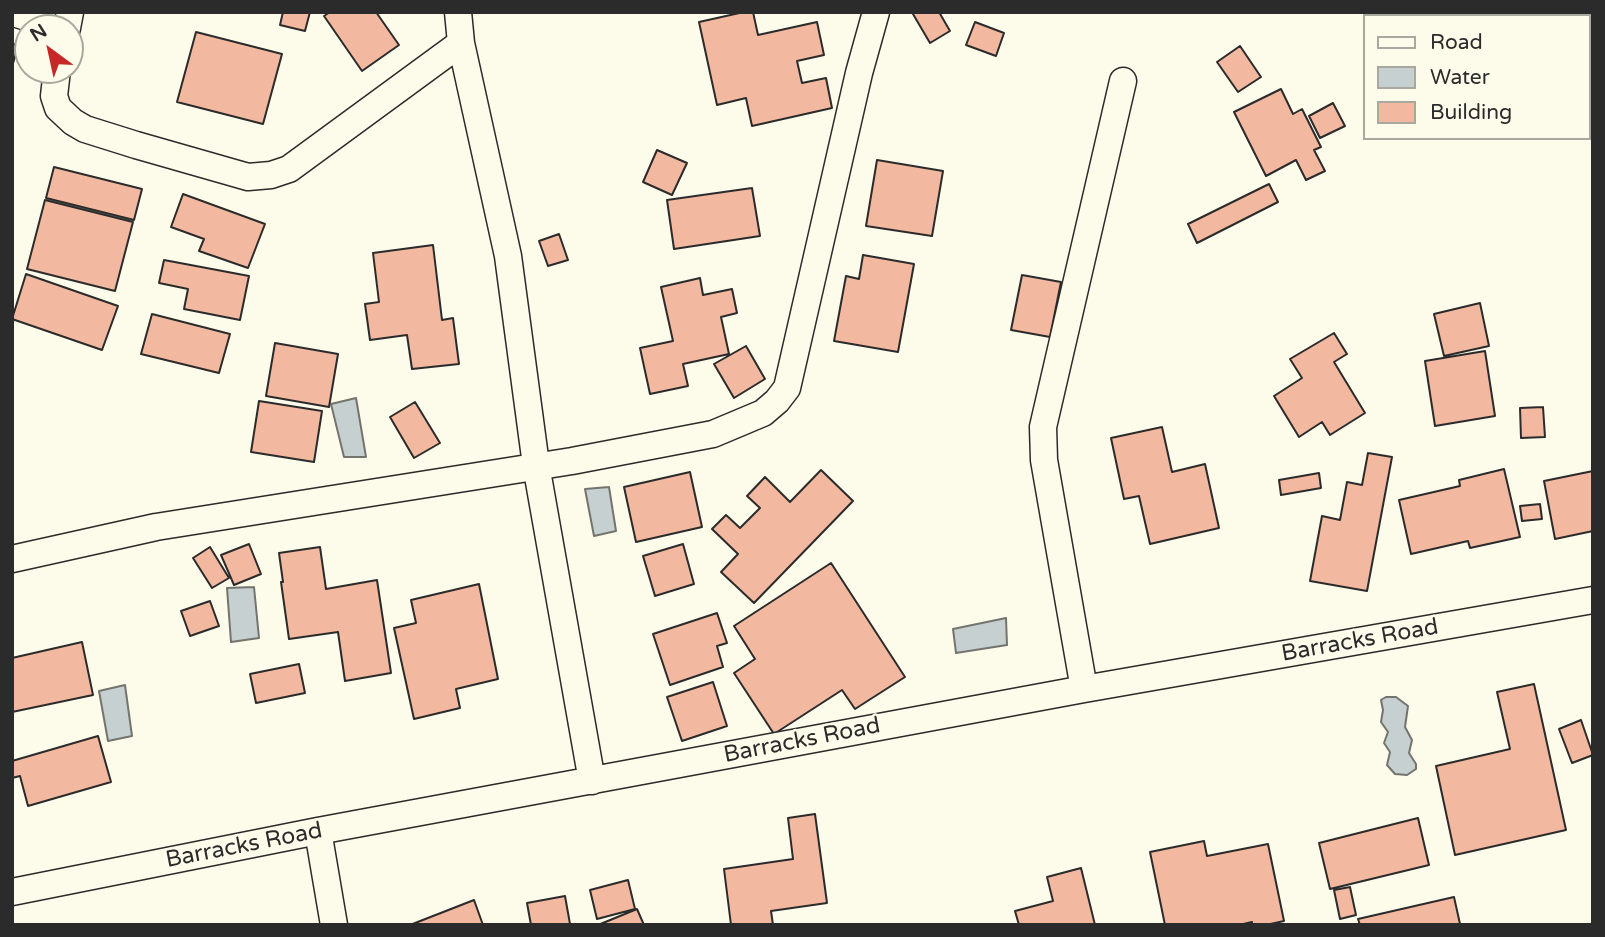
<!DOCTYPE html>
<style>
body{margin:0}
#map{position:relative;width:1605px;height:937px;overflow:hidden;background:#fdfbea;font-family:"Varela Round",sans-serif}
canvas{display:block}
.frame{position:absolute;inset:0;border:14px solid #2b2b2b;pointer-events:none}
.legend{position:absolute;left:1363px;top:14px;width:228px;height:126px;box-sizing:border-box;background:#fdfbea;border:2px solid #a9a89e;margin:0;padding:9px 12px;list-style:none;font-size:21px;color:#2b2b2b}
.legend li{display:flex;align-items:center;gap:14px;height:35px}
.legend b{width:35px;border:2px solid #a9a89e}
.north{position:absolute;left:14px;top:14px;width:70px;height:70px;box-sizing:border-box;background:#fdfbea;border:2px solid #a9a89e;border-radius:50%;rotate:327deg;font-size:19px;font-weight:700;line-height:28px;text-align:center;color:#2b2b2b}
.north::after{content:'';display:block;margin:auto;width:24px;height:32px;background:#c62828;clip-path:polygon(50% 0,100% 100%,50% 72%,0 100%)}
</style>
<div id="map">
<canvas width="1605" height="937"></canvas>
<div class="frame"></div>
<ul class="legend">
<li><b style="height:9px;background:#fdfbea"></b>Road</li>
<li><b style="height:19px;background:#c7d0d0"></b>Water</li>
<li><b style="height:19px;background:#f2b8a0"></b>Building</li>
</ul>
<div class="north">N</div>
</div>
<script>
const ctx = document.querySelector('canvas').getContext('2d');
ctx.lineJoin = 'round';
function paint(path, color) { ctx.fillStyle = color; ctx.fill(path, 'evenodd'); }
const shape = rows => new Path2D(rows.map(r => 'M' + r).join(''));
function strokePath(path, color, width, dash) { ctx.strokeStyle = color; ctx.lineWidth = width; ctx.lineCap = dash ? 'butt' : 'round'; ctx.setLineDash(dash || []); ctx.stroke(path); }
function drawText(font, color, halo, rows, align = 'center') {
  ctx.font = font + ' "Varela Round",sans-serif'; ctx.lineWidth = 5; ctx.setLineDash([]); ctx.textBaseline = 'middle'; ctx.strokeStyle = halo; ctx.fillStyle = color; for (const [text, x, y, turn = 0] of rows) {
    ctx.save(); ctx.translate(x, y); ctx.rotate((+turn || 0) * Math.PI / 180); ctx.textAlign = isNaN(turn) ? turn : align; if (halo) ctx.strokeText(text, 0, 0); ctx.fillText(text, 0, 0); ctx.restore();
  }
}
const water = shape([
 [356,398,366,457,344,457,331,404,356,398],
 [609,487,616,531,594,536,585,489,609,487],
 [254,587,259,638,231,642,227,588,254,587],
 [1006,618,1007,645,956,653,953,629,1006,618],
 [125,685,132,736,108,741,99,691,125,685],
 [1386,697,1396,697,1408,706,1405,727,1412,740,1409,753,1416,764,1416,769,1407,775,1395,774,1387,765,1390,752,1384,743,1388,732,1381,722,1383,710,1381,700,1386,697]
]);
paint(water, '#c7d0d0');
strokePath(water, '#74746e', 2);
const building = shape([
 [283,12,310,12,305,31,280,25,283,12],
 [330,12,376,12,399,45,362,71,324,16,330,12],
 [744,12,753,12,758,35,817,22,824,55,797,61,802,83,826,78,832,108,752,126,746,98,717,105,699,22,744,12],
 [916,12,939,12,950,31,930,43,913,14,916,12],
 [975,22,1004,33,996,56,966,45,975,22],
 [196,32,282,54,263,124,177,102,196,32],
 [1589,34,1593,34,1593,112,1589,112,1589,34],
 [12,44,18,46,12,67,12,44],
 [1240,46,1261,77,1238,92,1217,62,1240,46],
 [1281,89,1293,114,1302,109,1321,147,1314,150,1325,171,1306,180,1296,160,1266,176,1234,112,1281,89],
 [1333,103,1345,126,1320,138,1309,116,1333,103],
 [657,150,687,163,672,195,643,182,657,150],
 [877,160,943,171,932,236,866,226,877,160],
 [54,167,142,189,134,220,46,198,54,167],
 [1269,184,1278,202,1197,243,1188,224,1269,184],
 [752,188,760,236,674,249,667,200,752,188],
 [183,194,265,224,248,268,199,251,204,239,171,227,183,194],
 [45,200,133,222,115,291,27,269,45,200],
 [559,234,568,260,548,266,539,241,559,234],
 [433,245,442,320,453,318,459,364,412,369,407,335,370,340,365,304,379,302,373,253,433,245],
 [863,255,914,264,898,352,834,341,846,276,859,279,863,255],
 [164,260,249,276,240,320,184,309,188,289,159,283,164,260],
 [26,274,118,306,102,350,12,319,26,274],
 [1022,275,1061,282,1050,337,1011,330,1022,275],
 [700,278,703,295,732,289,737,313,721,317,729,354,683,364,688,386,650,394,640,348,673,341,661,287,700,278],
 [1480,303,1489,346,1444,356,1434,314,1480,303],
 [152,314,230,334,219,373,141,354,152,314],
 [1334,333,1347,354,1334,362,1365,413,1330,435,1322,422,1299,437,1274,396,1302,378,1290,359,1334,333],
 [275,343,338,354,329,407,266,396,275,343],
 [746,346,765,379,734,398,714,364,746,346],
 [1485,351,1495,416,1435,426,1425,361,1485,351],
 [259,401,322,411,314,462,251,452,259,401],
 [415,402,440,443,414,458,390,417,415,402],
 [1543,407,1545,437,1521,438,1520,408,1543,407],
 [1162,427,1172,472,1205,464,1219,528,1150,544,1139,496,1124,499,1111,438,1162,427],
 [1368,453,1392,457,1367,591,1310,581,1322,516,1340,520,1347,482,1362,485,1368,453],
 [1504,469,1520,537,1470,548,1468,541,1411,554,1399,500,1460,486,1459,480,1504,469],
 [821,470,853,501,754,603,721,572,738,554,712,529,726,515,740,528,760,508,747,496,765,477,790,502,821,470],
 [1593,471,1593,531,1555,539,1544,481,1593,471],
 [690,472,702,527,636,542,624,487,690,472],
 [1319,473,1321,488,1281,495,1279,480,1319,473],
 [1540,504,1542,519,1522,521,1520,506,1540,504],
 [249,544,261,574,234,585,221,555,249,544],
 [683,544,694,584,655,596,643,556,683,544],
 [210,547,229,578,212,588,193,558,210,547],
 [320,547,326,589,377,580,391,673,345,681,338,632,289,639,281,582,283,582,279,553,320,547],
 [831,563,905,677,855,709,842,690,774,734,734,673,755,659,734,626,831,563],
 [479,584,498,679,456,689,460,708,414,719,394,628,416,623,411,600,479,584],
 [210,601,219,626,190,636,181,611,210,601],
 [717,613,727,643,717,646,723,667,670,685,653,634,717,613],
 [82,642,93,695,12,712,12,658,82,642],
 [299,664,305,693,256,703,250,674,299,664],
 [713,682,727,726,682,741,667,697,713,682],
 [1534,684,1566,830,1455,855,1436,766,1510,749,1497,692,1534,684],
 [1581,720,1593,755,1572,763,1559,729,1581,720],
 [98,736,111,782,28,806,20,776,12,778,12,761,98,736],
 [815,814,827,903,771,911,773,925,731,925,724,869,793,859,788,818,815,814],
 [1418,818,1429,865,1330,889,1319,843,1418,818],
 [1204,841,1207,856,1268,844,1284,921,1266,925,1252,925,1252,922,1239,925,1165,925,1150,852,1204,841],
 [1081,868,1095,925,1019,925,1015,911,1053,901,1047,877,1081,868],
 [628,880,635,909,597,919,590,890,628,880],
 [1350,887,1356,915,1340,919,1334,890,1350,887],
 [565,896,570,924,531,925,527,903,565,896],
 [1454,897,1460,924,1360,925,1358,919,1454,897],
 [474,900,483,925,410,925,474,900],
 [637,909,644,925,598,925,637,909]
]);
paint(building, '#f2b8a0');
strokePath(building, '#2b2b2b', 2);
const lane = shape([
 [12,35,28,40]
]);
const street = shape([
 [458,12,461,43,508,256,536,465,592,781],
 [67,28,70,12],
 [57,70,54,96,58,108,73,122,85,129,136,145,248,177,271,175,289,169,461,43],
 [12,559,156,527,572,461,713,434,763,413,777,401,787,388,859,73,876,12],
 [1084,689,1044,460,1043,427,1123,81],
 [318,831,334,925],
 [12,892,318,831,1084,689,1593,600]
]);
strokePath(lane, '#2b2b2b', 17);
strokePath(street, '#2b2b2b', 29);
strokePath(lane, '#fdfbea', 14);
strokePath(street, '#fdfbea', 26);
drawText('23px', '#2b2b2b', '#fdfbea', [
 ["Barracks Road",1360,641,-10],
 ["Barracks Road",802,741,-11],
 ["Barracks Road",244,846,-11]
]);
</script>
